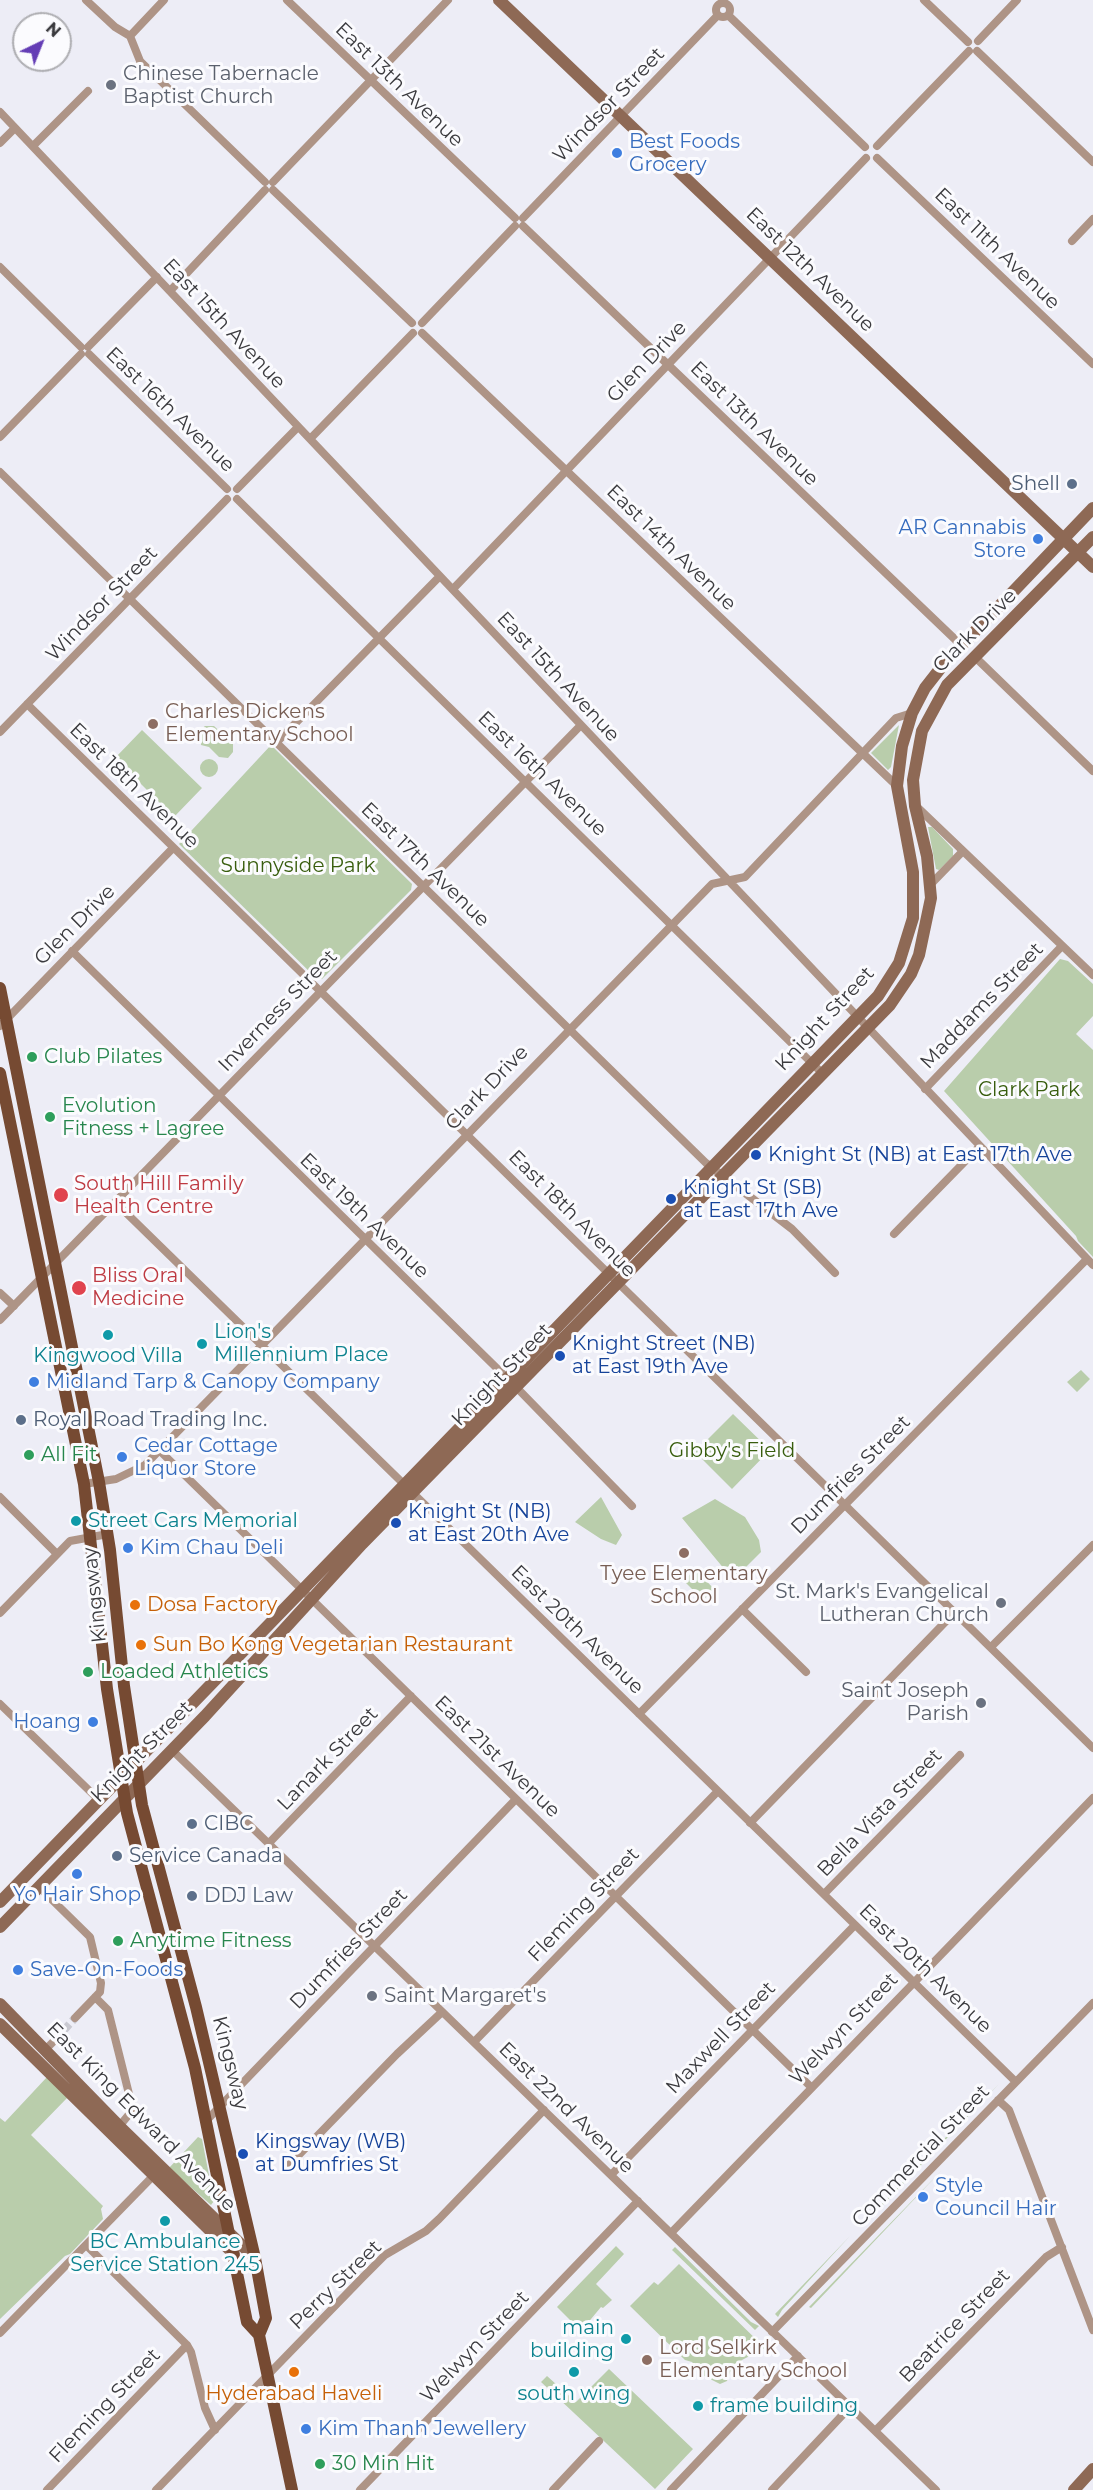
<!DOCTYPE html>
<style>
body{margin:0}
#map{position:relative;width:1093px;height:2490px;overflow:hidden;background:#ededf6;font-family:Montserrat,sans-serif}
canvas{display:block}
.north{position:absolute;left:12px;top:12px;width:60px;height:60px;box-sizing:border-box;background:#fbfbfe;border:2px solid #aeaeb2;border-radius:50%;rotate:43deg;font-size:16px;font-weight:700;line-height:24px;text-align:center;color:#3b3b3f}
.north::after{content:'';display:block;margin:auto;width:21px;height:27px;background:#643db5;clip-path:polygon(50% 0,100% 100%,50% 72%,0 100%)}
</style>
<div id="map">
<canvas width="1093" height="2490"></canvas>
<div class="north">N</div>
</div>
<script>
const ctx = document.querySelector('canvas').getContext('2d');
ctx.lineJoin = 'round';
function paint(path, color) { ctx.fillStyle = color; ctx.fill(path, 'evenodd'); }
const shape = rows => new Path2D(rows.map(r => 'M' + r).join(''));
function strokePath(path, color, width, dash) { ctx.strokeStyle = color; ctx.lineWidth = width; ctx.lineCap = dash ? 'butt' : 'round'; ctx.setLineDash(dash || []); ctx.stroke(path); }
function drawText(font, color, halo, rows, align = 'center') {
  ctx.font = font + ' Montserrat,sans-serif'; ctx.lineWidth = 6; ctx.setLineDash([]); ctx.textBaseline = 'middle'; ctx.strokeStyle = halo; ctx.fillStyle = color; for (const [text, x, y, turn = 0] of rows) {
    ctx.save(); ctx.translate(x, y); ctx.rotate((+turn || 0) * Math.PI / 180); ctx.textAlign = isNaN(turn) ? turn : align; if (halo) ctx.strokeText(text, 0, 0); ctx.fillText(text, 0, 0); ctx.restore();
  }
}
paint(shape([
 [899,725,891,767,888,770,871,753],
 [205,726,214,726,233,744,233,752,228,758,219,757,209,747,201,745,200,730],
 [142,730,202,788,174,817,115,758],
 [271,745,412,884,411,890,322,979,315,977,179,844],
 '200 768a9 9 0 1 1 18 0a9 9 0 1 1-18 0Z',
 [928,827,932,827,953,849,953,856,939,870,936,869],
 [1060,959,1068,961,1093,984,1093,1016,1076,1034,1093,1050,1093,1257,1078,1241,1076,1236,944,1091],
 [1081,1370,1090,1379,1077,1392,1067,1382],
 [733,1414,770,1450,732,1489,695,1452],
 [601,1497,622,1535,616,1545,601,1539,575,1522],
 [715,1499,745,1517,759,1540,761,1552,736,1577,730,1576,682,1518],
 [695,1569,714,1589,703,1600,684,1581],
 [47,2077,68,2097,31,2135,103,2206,101,2209,103,2219,70,2254,65,2256,0,2319,0,2118,5,2122],
 [999,2084,877,2211,876,2210,945,2138],
 [198,2137,202,2139,214,2201,211,2205,169,2168],
 [942,2170,811,2308,809,2307],
 [850,2236,782,2310,778,2317,775,2314],
 [616,2246,624,2254,596,2284,612,2300,603,2308,601,2307,581,2331,557,2307],
 [675,2247,751,2322,759,2326,755,2330,672,2250],
 [679,2264,765,2348,742,2360,730,2372,727,2381,720,2384,704,2376,692,2362,685,2360,630,2306,654,2282,658,2285],
 [609,2369,693,2449,655,2489,541,2382,547,2376,576,2402]
]), '#b9cdab');
strokePath(shape([
 [56,2039,75,2018]
]), '#c9c9d1', 8, [8, 4]);
strokePath(shape([
 [86,0,115,27,130,36],
 [287,0,515,218],
 [924,0,968,42],
 '716 10a7 7 0 1 1 14 0a7 7 0 1 1-14 0Z',
 [728,15,865,147],
 [130,36,140,61,265,182],
 [130,36,164,0],
 [978,41,1017,0],
 [977,51,1093,162],
 [0,112,1093,1265],
 [0,143,15,128],
 [33,146,88,91],
 [877,146,969,51],
 [877,158,1093,364],
 [273,182,448,0],
 [273,190,412,323],
 [523,218,718,15],
 [523,226,962,646],
 [1072,241,1093,219],
 [0,267,81,347],
 [170,291,265,190],
 [422,323,515,226],
 [422,333,897,786],
 [88,347,157,277],
 [89,354,227,489],
 [0,437,81,354],
 [310,439,413,333],
 [0,472,706,1163,792,1229,835,1273],
 [237,489,298,427],
 [237,499,823,1074],
 [453,589,866,158],
 [974,656,1093,771],
 [27,704,1093,1748],
 [0,732,227,499],
 [276,743,440,576],
 [916,806,1093,975],
 [931,884,963,851],
 [72,951,517,1388,632,1506],
 [0,1026,173,848],
 [925,1089,1062,946],
 [115,1202,1016,2082],
 [894,1234,980,1146],
 [0,1293,14,1306],
 [0,1320,581,725],
 [159,1450,811,2087],
 [84,1484,116,1479,145,1465,712,884,745,877,896,718,912,713],
 [0,1497,57,1554],
 [742,1609,806,1672],
 [0,1613,70,1541,108,1534],
 [991,1647,1093,1545],
 [0,1704,99,1800],
 [639,1714,1087,1259],
 [172,1750,936,2490],
 [750,1823,955,1612],
 [269,1843,411,1696],
 [39,1887,90,1937,101,1983,100,1992,75,2018],
 [824,1894,960,1755],
 [95,1997,108,2010,132,2106,131,2112,117,2129],
 [474,2042,718,1791],
 [46,2049,56,2039],
 [998,2100,1009,2110,1093,2330],
 [206,2121,516,1799],
 [289,2165,397,2054,442,2012],
 [611,2175,855,1925],
 [671,2233,1093,1798],
 [86,2245,187,2345,191,2352,205,2408,215,2430],
 [772,2332,1093,2003],
 [0,2333,157,2172],
 [875,2431,1046,2257,1062,2247],
 [47,2490,187,2345],
 [156,2490,363,2277,385,2255,426,2231,439,2219,544,2110],
 [360,2490,638,2201],
 [553,2490,599,2441],
 [671,2490,798,2356],
 [772,2490,850,2407]
]), '#ae9486', 8);
strokePath(shape([
 [499,0,1093,567],
 [0,1902,878,996,899,963,913,918,913,872,897,786,902,746,912,713,925,688,943,665,1093,508],
 [0,1927,205,1716,362,1544,890,1005,911,974,919,955,931,898,927,856,915,806,913,780,922,731,947,685,1093,537],
 [0,2004,119,2126,255,2258],
 [0,2024,234,2254],
 [1074,2490,1093,2469]
]), '#8e6955', 12);
strokePath(shape([
 [0,988,99,1482,110,1550,124,1686,142,1805,196,2007,255,2258,266,2318,259,2335],
 [0,1073,84,1484,107,1689,127,1813,195,2068,247,2322,259,2335,292,2490]
]), '#764a32', 12);
for (const [x, y, r, color] of [
 [111,85,6,"#6b7280"],
 [617,153,6,"#3f7fe0"],
 [1072,484,6,"#5c6f8a"],
 [1038,539,6,"#3f7fe0"],
 [153,724,6,"#8d6e63"],
 [32,1057,6,"#2e9e5b"],
 [50,1117,6,"#2e9e5b"],
 [756,1155,6,"#1a4fb4"],
 [61,1195,8,"#e0444e"],
 [671,1199,6,"#1a4fb4"],
 [79,1288,8,"#e0444e"],
 [108,1335,6,"#0f9aa8"],
 [202,1344,6,"#0f9aa8"],
 [560,1356,6,"#1a4fb4"],
 [34,1382,6,"#3f7fe0"],
 [21,1420,6,"#5c6f8a"],
 [29,1455,6,"#2e9e5b"],
 [122,1457,6,"#3f7fe0"],
 [76,1521,6,"#0f9aa8"],
 [396,1523,6,"#1a4fb4"],
 [128,1548,6,"#3f7fe0"],
 [684,1553,6,"#8d6e63"],
 [1001,1603,6,"#6b7280"],
 [135,1605,6,"#e8710a"],
 [141,1645,6,"#e8710a"],
 [88,1672,6,"#2e9e5b"],
 [981,1703,6,"#6b7280"],
 [93,1722,6,"#3f7fe0"],
 [192,1824,6,"#5c6f8a"],
 [117,1856,6,"#5c6f8a"],
 [77,1874,6,"#3f7fe0"],
 [192,1896,6,"#5c6f8a"],
 [118,1941,6,"#2e9e5b"],
 [18,1970,6,"#3f7fe0"],
 [372,1996,6,"#6b7280"],
 [243,2154,6,"#1a4fb4"],
 [923,2197,6,"#3f7fe0"],
 [165,2221,6,"#0f9aa8"],
 [626,2339,6,"#0f9aa8"],
 [647,2360,6,"#8d6e63"],
 [294,2372,6,"#e8710a"],
 [574,2372,6,"#0f9aa8"],
 [698,2406,6,"#0f9aa8"],
 [306,2429,6,"#3f7fe0"],
 [320,2464,6,"#2e9e5b"]
]) { const dot = new Path2D(); dot.arc(x, y, r, 0, 2 * Math.PI); ctx.fillStyle = color; ctx.fill(dot); strokePath(dot, '#fbfbfe', 2); }
drawText('20px', '#5b616d', '#fbfbfe', [
 ["Chinese Tabernacle",123,74],
 ["Baptist Church",123,97],
 ["St. Mark's Evangelical",989,1592,"right"],
 ["Lutheran Church",989,1615,"right"],
 ["Saint Joseph",969,1691,"right"],
 ["Parish",969,1714,"right"],
 ["Saint Margaret's",384,1996]
], 'left');
drawText('20px', '#3b3b3f', '#fbfbfe', [
 ["East 13th Avenue",399,85,44],
 ["Windsor Street",609,105,-46],
 ["East 11th Avenue",997,249,44],
 ["East 12th Avenue",810,270,44],
 ["East 15th Avenue",224,324,47],
 ["Glen Drive",647,362,-46],
 ["East 16th Avenue",170,410,44],
 ["East 13th Avenue",754,424,44],
 ["East 14th Avenue",671,548,44],
 ["Windsor Street",102,604,-46],
 ["Clark Drive",975,631,-45],
 ["East 15th Avenue",558,677,47],
 ["East 16th Avenue",542,774,44],
 ["East 18th Avenue",134,786,44],
 ["East 17th Avenue",425,865,44],
 ["Glen Drive",75,925,-45],
 ["Maddams Street",982,1006,-46],
 ["Inverness Street",278,1011,-46],
 ["Knight Street",825,1019,-47],
 ["Clark Drive",487,1088,-46],
 ["East 18th Avenue",572,1214,45],
 ["East 19th Avenue",364,1216,44],
 ["Knight Street",502,1375,-46],
 ["Dumfries Street",851,1475,-45],
 ["Kingsway",95,1595,-96],
 ["East 20th Avenue",577,1630,44],
 ["Knight Street",142,1752,-45],
 ["East 21st Avenue",497,1757,44],
 ["Lanark Street",328,1759,-46],
 ["Bella Vista Street",880,1813,-46],
 ["Fleming Street",584,1905,-46],
 ["Dumfries Street",349,1949,-46],
 ["East 20th Avenue",925,1969,44],
 ["Welwyn Street",844,2029,-46],
 ["Maxwell Street",721,2038,-46],
 ["Kingsway",230,2063,76],
 ["East 22nd Avenue",566,2108,44],
 ["East King Edward Avenue",141,2117,45],
 ["Commercial Street",921,2156,-46],
 ["Perry Street",336,2285,-44],
 ["Beatrice Street",955,2326,-46],
 ["Welwyn Street",475,2347,-46],
 ["Fleming Street",105,2406,-46]
]);
drawText('20px', '#366cbe', '#fbfbfe', [
 ["Best Foods",629,142],
 ["Grocery",629,165],
 ["AR Cannabis",1026,528,"right"],
 ["Store",1026,551,"right"],
 ["Midland Tarp & Canopy Company",46,1382],
 ["Cedar Cottage",134,1446],
 ["Liquor Store",134,1469],
 ["Kim Chau Deli",140,1548],
 ["Hoang",81,1722,"right"],
 ["Yo Hair Shop",77,1895,"center"],
 ["Save-On-Foods",30,1970],
 ["Style",935,2186],
 ["Council Hair",935,2209],
 ["Kim Thanh Jewellery",318,2429]
], 'left');
drawText('20px', '#4e5e75', '#fbfbfe', [
 ["Shell",1060,484,"right"],
 ["Royal Road Trading Inc.",33,1420],
 ["CIBC",204,1824],
 ["Service Canada",129,1856],
 ["DDJ Law",204,1896]
], 'left');
drawText('20px', '#785e54', '#fbfbfe', [
 ["Charles Dickens",165,712],
 ["Elementary School",165,735],
 ["Tyee Elementary",684,1574,"center"],
 ["School",684,1597,"center"],
 ["Lord Selkirk",659,2348],
 ["Elementary School",659,2371]
], 'left');
drawText('20px', '#385d0e', '#fbfbfe', [
 ["Sunnyside Park",298,866],
 ["Clark Park",1029,1090],
 ["Gibby's Field",732,1451]
]);
drawText('20px', '#27864d', '#fbfbfe', [
 ["Club Pilates",44,1057],
 ["Evolution",62,1106],
 ["Fitness + Lagree",62,1129],
 ["All Fit",41,1455],
 ["Loaded Athletics",100,1672],
 ["Anytime Fitness",130,1941],
 ["30 Min Hit",332,2464]
], 'left');
drawText('20px', '#164399', '#fbfbfe', [
 ["Knight St (NB) at East 17th Ave",768,1155],
 ["Knight St (SB)",683,1188],
 ["at East 17th Ave",683,1211],
 ["Knight Street (NB)",572,1344],
 ["at East 19th Ave",572,1367],
 ["Knight St (NB)",408,1512],
 ["at East 20th Ave",408,1535],
 ["Kingsway (WB)",255,2142],
 ["at Dumfries St",255,2165]
], 'left');
drawText('20px', '#be3a42', '#fbfbfe', [
 ["South Hill Family",74,1184],
 ["Health Centre",74,1207],
 ["Bliss Oral",92,1276],
 ["Medicine",92,1299]
], 'left');
drawText('20px', '#0d838f', '#fbfbfe', [
 ["Lion's",214,1332],
 ["Millennium Place",214,1355],
 ["Kingwood Villa",108,1356,"center"],
 ["Street Cars Memorial",88,1521],
 ["BC Ambulance",165,2242,"center"],
 ["Service Station 245",165,2265,"center"],
 ["main",614,2328,"right"],
 ["building",614,2351,"right"],
 ["south wing",574,2394,"center"],
 ["frame building",710,2406]
], 'left');
drawText('20px', '#c56008', '#fbfbfe', [
 ["Dosa Factory",147,1605],
 ["Sun Bo Kong Vegetarian Restaurant",153,1645],
 ["Hyderabad Haveli",294,2394,"center"]
], 'left');
</script>
